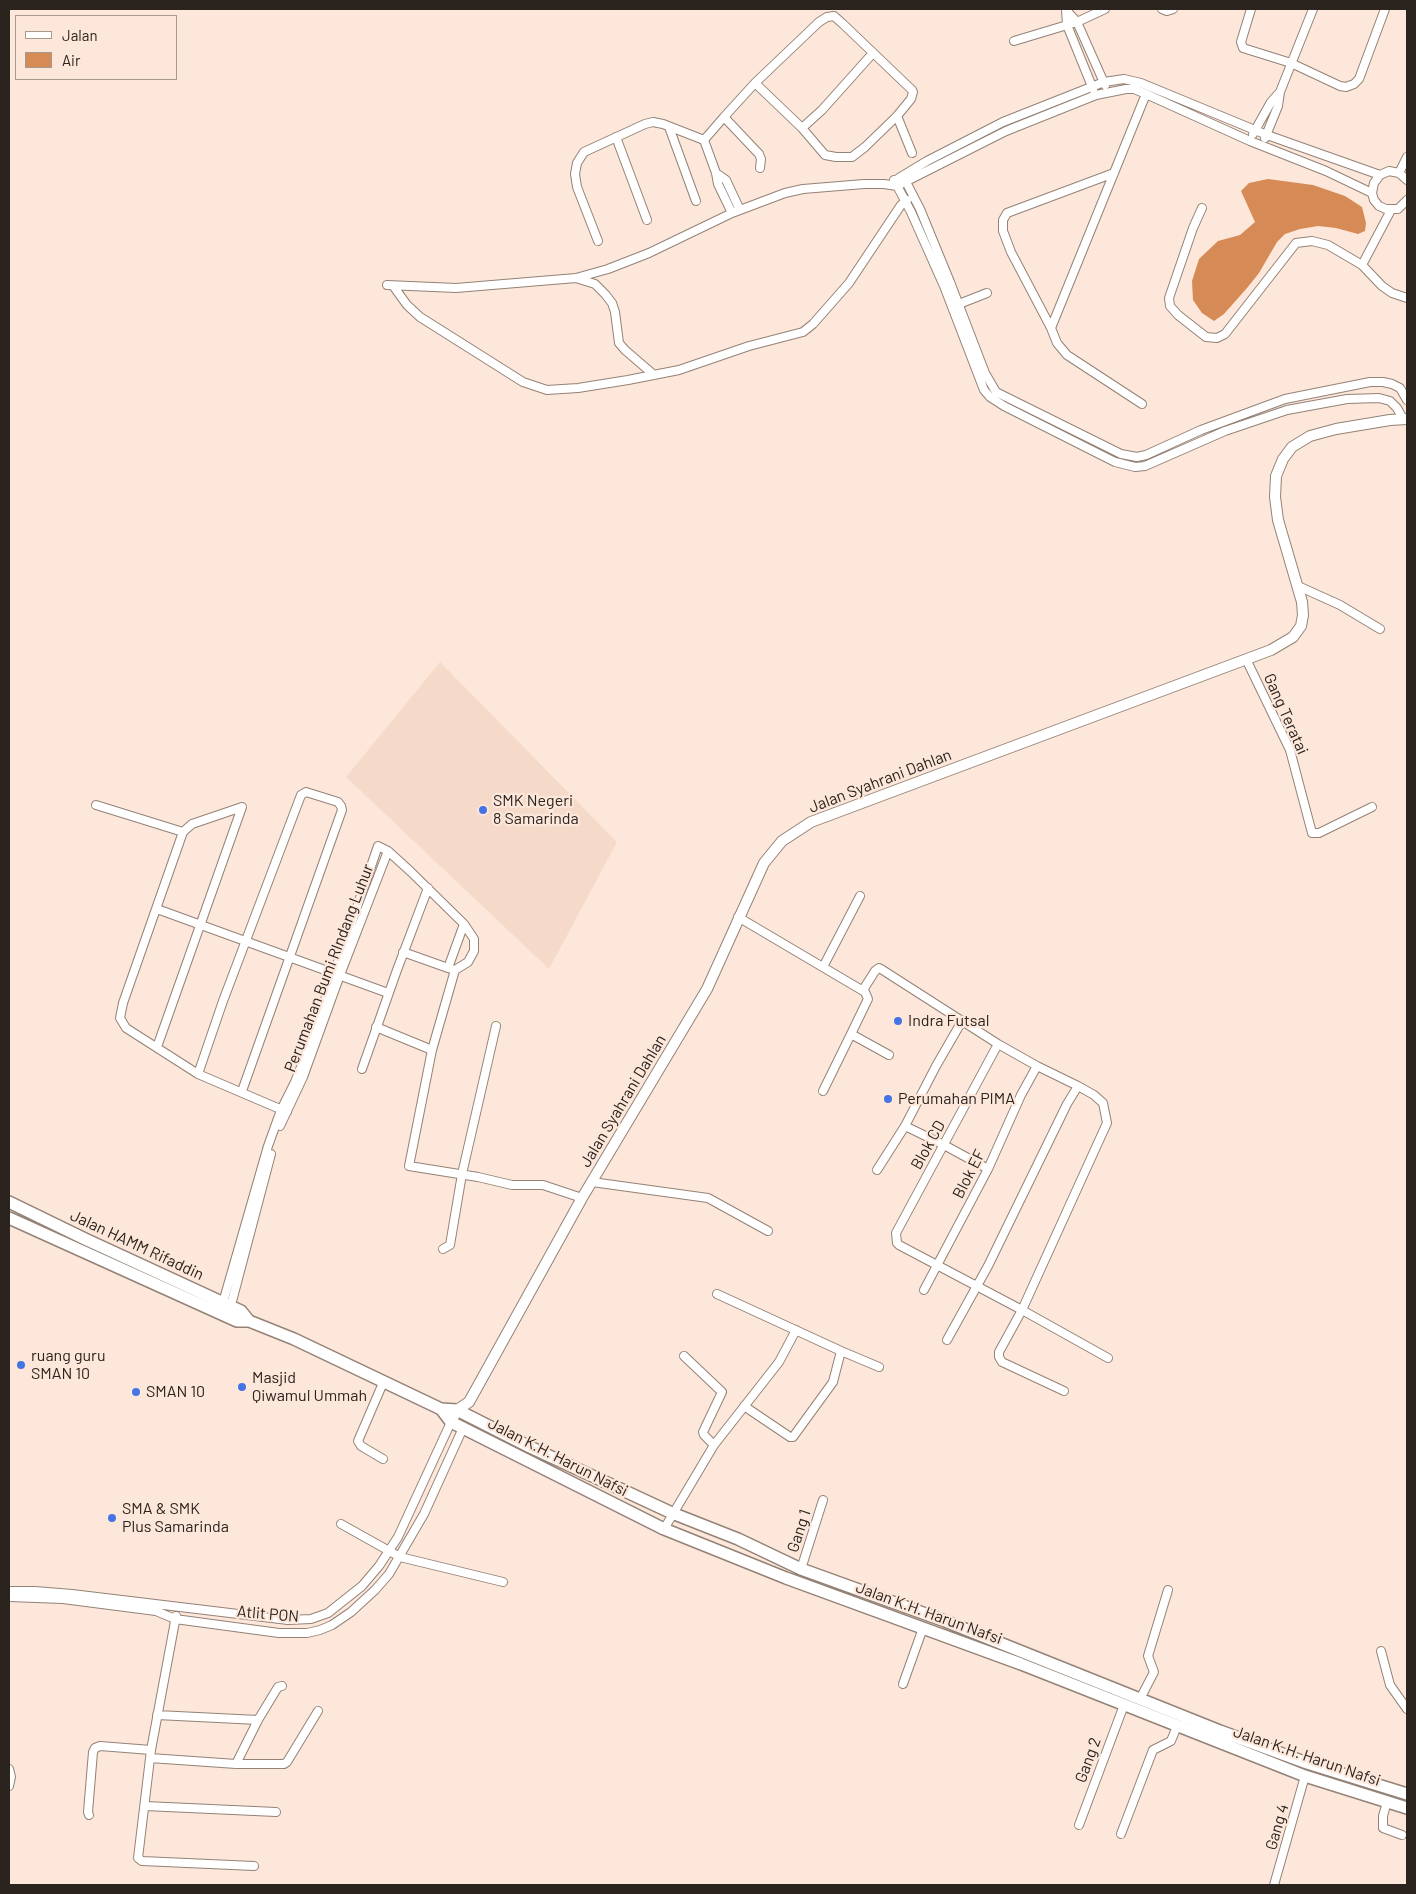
<!DOCTYPE html>
<style>
body{margin:0}
#map{position:relative;width:1416px;height:1894px;overflow:hidden;background:#fce7da;font-family:Barlow,sans-serif}
canvas{display:block}
.frame{position:absolute;inset:0;border:10px solid #2b231e;pointer-events:none}
.legend{position:absolute;left:15px;top:15px;width:162px;height:65px;box-sizing:border-box;background:#fce7da;border:1px solid #a8998f;margin:0;padding:6px 9px;list-style:none;font-size:15px;color:#2b231e}
.legend li{display:flex;align-items:center;gap:10px;height:25px}
.legend b{width:25px;border:1px solid #a8998f}
</style>
<div id="map">
<canvas width="1416" height="1894"></canvas>
<div class="frame"></div>
<ul class="legend">
<li><b style="height:6px;background:#fff"></b>Jalan</li>
<li><b style="height:14px;background:#d68a55"></b>Air</li>
</ul>
</div>
<script>
const ctx = document.querySelector('canvas').getContext('2d');
ctx.lineJoin = 'round';
function paint(path, color) { ctx.fillStyle = color; ctx.fill(path, 'evenodd'); }
const shape = rows => new Path2D(rows.map(r => 'M' + r).join(''));
function strokePath(path, color, width, dash) { ctx.strokeStyle = color; ctx.lineWidth = width; ctx.lineCap = dash ? 'butt' : 'round'; ctx.setLineDash(dash || []); ctx.stroke(path); }
function drawText(font, color, halo, rows, align = 'center') {
  ctx.font = font + ' Barlow,sans-serif'; ctx.lineWidth = 4.5; ctx.setLineDash([]); ctx.textBaseline = 'middle'; ctx.strokeStyle = halo; ctx.fillStyle = color; for (const [text, x, y, turn = 0] of rows) {
    ctx.save(); ctx.translate(x, y); ctx.rotate((+turn || 0) * Math.PI / 180); ctx.textAlign = isNaN(turn) ? turn : align; if (halo) ctx.strokeText(text, 0, 0); ctx.fillText(text, 0, 0); ctx.restore();
  }
}
paint(shape([
 [440,662,617,842,549,969,346,777]
]), '#f6dac9');
paint(shape([
 [1268,179,1313,185,1345,196,1362,207,1366,223,1365,231,1358,234,1336,228,1318,226,1300,229,1285,234,1277,242,1259,273,1247,288,1224,314,1214,321,1202,313,1193,300,1192,281,1199,259,1218,241,1240,235,1255,222,1241,191,1249,183]
]), '#d68a55');
const minor = shape([
 [1066,9,1067,25,1093,89],
 [1162,9,1167,11,1173,9],
 [1251,9,1241,42,1243,48,1291,63,1340,86,1346,87,1354,84,1359,79,1385,9],
 [1066,10,1077,22,1105,85],
 [1014,41,1077,22,1105,9],
 [755,83,802,128,825,155,836,157,852,157,865,147,897,116,911,99,913,92,912,90,843,24,834,16,827,17,819,22,755,83,724,117,759,154,761,159,760,168],
 [897,116,912,153],
 [669,127,696,201],
 [802,128,822,110,873,53],
 [1253,134,1271,102,1280,92],
 [616,137,647,220],
 [1265,138,1278,106,1280,92,1313,9],
 [704,140,724,117],
 [716,173,726,180,740,210],
 [1399,173,1407,157],
 [903,176,920,209,950,282,985,373,996,392,1121,454,1137,457,1146,455,1201,430,1285,399,1370,382,1383,382,1392,384,1400,388,1407,400],
 [899,178,927,161,1003,122,1104,82,1124,79,1141,83,1267,135,1380,175],
 [894,180,911,212,944,286,984,390,990,397,1004,406,1115,462,1135,467,1145,466,1225,431,1287,410,1347,399,1379,398,1390,401,1397,408,1403,419],
 [1407,180,1399,173,1389,171,1380,175,1374,183,1372,193,1374,200,1379,206,1386,209,1398,209,1407,200],
 [1202,208,1193,228,1169,298,1170,306,1178,315,1206,337,1217,338,1225,334,1296,243,1312,241,1328,245,1362,265,1382,286,1392,293,1407,298],
 [598,241,577,187,575,174,577,163,584,152,645,124,653,122,663,124,704,140,716,173,718,184,732,213],
 [1362,265,1391,210],
 [576,278,595,284,605,294,612,303,615,312,619,343,625,350,654,375],
 [387,285,456,288,576,278,608,269,649,253,732,213,785,193,803,189,864,184,884,184,897,186,1006,131,1096,95,1126,89,1134,89,1146,94,1250,141,1326,171,1372,193],
 [394,287,407,305,420,317,523,382,547,390,578,388,628,380,679,370,749,346,803,332,813,324,849,283,901,205,907,200],
 [959,304,987,293],
 [1051,328,1011,252,1003,231,1003,220,1007,213,1114,173],
 [1142,404,1067,355,1057,343,1051,328,1146,94],
 [1298,586,1340,605,1380,629],
 [1246,659,1290,750,1312,833,1319,833,1372,807],
 [96,805,183,832],
 [157,909,388,993],
 [738,917,865,992,868,999,851,1034,889,1055],
 [403,952,448,968],
 [823,967,860,896],
 [455,970,468,962,474,951,474,939,464,924],
 [863,990,875,971,879,968,881,969,998,1044,1037,1066,1021,1095,988,1169,924,1290],
 [376,1027,432,1050],
 [998,1044,896,1233,897,1243,899,1245,1022,1310,1108,1358],
 [157,1047,242,807,192,824,183,832,123,1003,120,1018,126,1028,198,1074,287,1112],
 [362,1069,397,970,428,888],
 [198,1074,223,1001,301,795,306,792,338,802,341,806,342,810,242,1091],
 [823,1091,851,1034],
 [280,1126,303,1077,340,975,388,851],
 [905,1126,944,1145,988,1169],
 [877,1170,905,1126,936,1066,962,1021],
 [592,1182,708,1198,768,1231],
 [443,1249,450,1245,462,1174,496,1026],
 [717,1294,841,1351,833,1382,793,1437,790,1437,744,1406],
 [222,1306,268,1146,281,1110,295,1082,308,1049,378,846,388,851,410,871,464,924,448,968,455,970,432,1050,409,1166,478,1177,512,1185,543,1185,582,1198],
 [230,1309,271,1154],
 [947,1340,988,1266,1067,1104,1078,1086,1037,1066],
 [841,1351,879,1367],
 [684,1356,722,1392,703,1432,704,1435,714,1445],
 [1064,1391,1002,1362,999,1357,999,1352,1022,1310,1107,1123,1103,1103,1094,1095,1078,1086],
 [383,1459,361,1446,358,1441,383,1383],
 [341,1524,400,1557,503,1582],
 [664,1529,714,1445,779,1362,796,1330],
 [801,1569,823,1500],
 [9,1591,35,1591,72,1594,288,1620,311,1619,328,1613,362,1586,379,1566,398,1537,451,1422],
 [9,1597,63,1599,156,1611,175,1619,279,1633,307,1633,320,1630,332,1625,351,1612,375,1590,389,1574,424,1514,463,1428],
 [176,1616,151,1750,138,1858,142,1861,254,1866],
 [1381,1651,1390,1685,1407,1709],
 [903,1684,923,1628],
 [1140,1699,1154,1672,1148,1656,1168,1590],
 [157,1715,258,1720],
 [150,1758,236,1764,284,1764,287,1762,318,1711],
 [236,1764,258,1720,278,1687,282,1686],
 [9,1769,11,1777,9,1786],
 [1387,1802,1383,1816,1383,1828,1402,1835],
 [145,1806,276,1812],
 [89,1815,88,1812,93,1752,95,1748,100,1746,151,1750],
 [1079,1825,1124,1705],
 [1121,1834,1153,1750,1171,1741,1177,1726],
 [1274,1885,1305,1776]
]);
const tertiary = shape([
 [454,1416,457,1410,469,1402,582,1198,707,989,764,863,782,841,811,822,1271,650,1293,637,1301,626,1303,615,1302,602,1278,520,1275,497,1276,476,1283,459,1292,447,1310,436,1336,429,1390,420,1407,419]
]);
const secondary = shape([
 [9,1202,85,1239,241,1311,249,1321],
 [9,1218,237,1321,249,1321,294,1339,441,1409,457,1410,530,1447,672,1513,738,1539,801,1569,945,1621,1220,1731,1307,1763,1407,1794],
 [441,1409,451,1422,664,1529,786,1578,1021,1664,1305,1776,1407,1808]
]);
strokePath(minor, '#948276', 10);
strokePath(tertiary, '#948276', 12);
strokePath(secondary, '#948276', 14);
strokePath(minor, '#fff', 8);
strokePath(tertiary, '#fff', 10);
strokePath(secondary, '#fff', 11);
for (const [x, y, r, color] of [
 [483,810,5,"#4473e4"],
 [898,1021,5,"#4473e4"],
 [888,1099,5,"#4473e4"],
 [21,1365,5,"#4473e4"],
 [242,1387,5,"#4473e4"],
 [136,1392,5,"#4473e4"],
 [112,1518,5,"#4473e4"]
]) { const dot = new Path2D(); dot.arc(x, y, r, 0, 2 * Math.PI); ctx.fillStyle = color; ctx.fill(dot); strokePath(dot, '#fce7da', 2); }
drawText('16px', '#2b231e', '#fce7da', [
 ["Gang Teratai",1286,714,66],
 ["Jalan Syahrani Dahlan",880,781,-21],
 ["Perumahan Bumi RIndang Luhur",329,968,-69],
 ["Jalan Syahrani Dahlan",623,1101,-59],
 ["Blok CD",928,1145,-61],
 ["Blok EF",969,1174,-63],
 ["Jalan HAMM Rifaddin",137,1245,25],
 ["Jalan K.H. Harun Nafsi",558,1457,27],
 ["Gang 1",799,1531,-72],
 ["Jalan K.H. Harun Nafsi",929,1613,20],
 ["Atlit PON",268,1614,5],
 ["Jalan K.H. Harun Nafsi",1307,1756,19],
 ["Gang 2",1088,1760,-70],
 ["Gang 4",1277,1827,-74]
]);
drawText('16px', '#2b231e', '#fce7da', [
 ["SMK Negeri",493,801],
 ["8 Samarinda",493,819],
 ["Indra Futsal",908,1021],
 ["Perumahan PIMA",898,1099],
 ["ruang guru",31,1356],
 ["SMAN 10",31,1374],
 ["Masjid",252,1378],
 ["Qiwamul Ummah",252,1396],
 ["SMAN 10",146,1392],
 ["SMA & SMK",122,1509],
 ["Plus Samarinda",122,1527]
], 'left');
</script>
